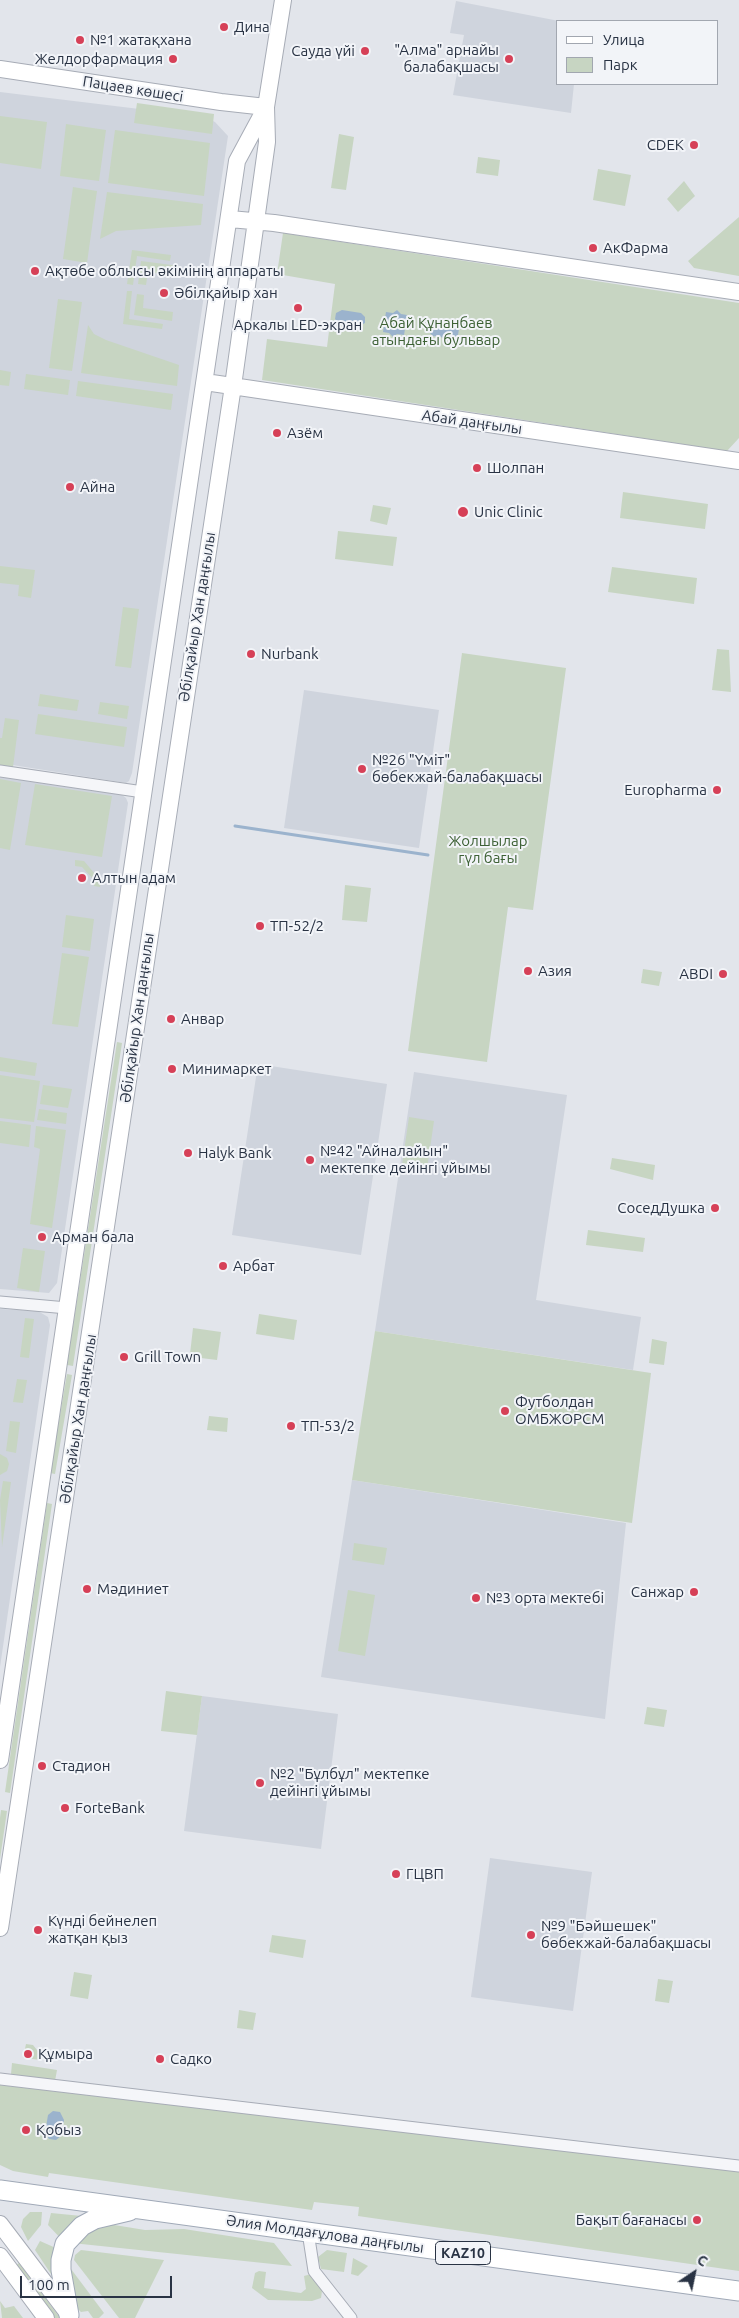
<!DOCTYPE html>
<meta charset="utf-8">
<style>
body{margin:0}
#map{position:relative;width:739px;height:2318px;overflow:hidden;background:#e2e5eb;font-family:Ubuntu,sans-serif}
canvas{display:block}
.legend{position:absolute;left:556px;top:20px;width:162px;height:65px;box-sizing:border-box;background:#f2f4f8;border:1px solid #a2a7b0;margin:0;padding:6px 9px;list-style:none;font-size:15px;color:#293344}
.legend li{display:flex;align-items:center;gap:10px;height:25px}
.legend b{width:25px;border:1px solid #a2a7b0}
.north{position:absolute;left:669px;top:2248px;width:50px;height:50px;-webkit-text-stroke:4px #f2f4f8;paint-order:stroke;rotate:34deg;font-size:14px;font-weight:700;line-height:20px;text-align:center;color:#293344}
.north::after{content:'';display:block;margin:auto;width:18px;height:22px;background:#293344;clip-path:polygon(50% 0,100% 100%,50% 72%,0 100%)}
.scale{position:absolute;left:20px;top:2276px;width:152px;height:22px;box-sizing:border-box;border:2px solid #293344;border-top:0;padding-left:6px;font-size:15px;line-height:18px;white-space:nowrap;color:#293344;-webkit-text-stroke:4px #f2f4f8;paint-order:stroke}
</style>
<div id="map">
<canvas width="739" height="2318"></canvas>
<ul class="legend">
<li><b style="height:6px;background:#fff"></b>Улица</li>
<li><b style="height:14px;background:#c7d5c2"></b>Парк</li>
</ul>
<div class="north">С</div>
<div class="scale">100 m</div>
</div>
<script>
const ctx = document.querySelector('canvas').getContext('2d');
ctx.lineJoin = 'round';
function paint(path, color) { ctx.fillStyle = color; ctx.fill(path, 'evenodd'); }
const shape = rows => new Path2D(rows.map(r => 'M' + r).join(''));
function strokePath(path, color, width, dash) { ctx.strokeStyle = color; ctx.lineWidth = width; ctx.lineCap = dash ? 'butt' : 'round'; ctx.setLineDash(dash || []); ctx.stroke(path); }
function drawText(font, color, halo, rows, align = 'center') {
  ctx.font = font + ' Ubuntu,sans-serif'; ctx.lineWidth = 4; ctx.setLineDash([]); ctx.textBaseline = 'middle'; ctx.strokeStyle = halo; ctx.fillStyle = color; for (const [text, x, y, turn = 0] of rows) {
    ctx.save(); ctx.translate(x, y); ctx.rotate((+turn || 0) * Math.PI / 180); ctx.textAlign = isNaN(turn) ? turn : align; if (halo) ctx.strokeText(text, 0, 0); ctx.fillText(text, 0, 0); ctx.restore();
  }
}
paint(shape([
 [456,1,559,21,558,84,574,84,571,113,453,95,464,35,450,33],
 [0,92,205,117,215,122,228,136,132,773,129,781,126,783,0,763],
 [304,690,439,710,419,848,284,828],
 [0,777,122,795,126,798,128,803,57,1283,49,1293,0,1289],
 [258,1064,387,1084,361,1255,232,1235],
 [414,1072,567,1095,536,1300,641,1317,633,1370,375,1331],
 [0,1309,38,1311,48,1317,50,1325,0,1667],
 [352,1480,626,1523,605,1719,321,1677],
 [202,1696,338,1714,321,1849,184,1831],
 [490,1858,592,1872,573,2011,471,1997]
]), '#cfd4dd');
paint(shape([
 [137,103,214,114,212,134,134,123],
 [0,116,47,122,41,169,0,163],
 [66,124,106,130,99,181,60,176],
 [115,130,210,143,204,196,108,183],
 [339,134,354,137,346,190,331,188],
 [478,157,500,160,498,176,476,173],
 [598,169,631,175,625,206,593,200],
 [684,181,695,196,678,212,667,199],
 [73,187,97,191,87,263,63,259],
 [107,192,203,204,201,225,116,231,100,239],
 [739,217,739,276,694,268,688,261],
 [283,233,739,303,739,438,727,451,262,380,267,339,327,347,335,284,277,274],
 [132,250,171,255,170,261,137,256,133,285,127,284],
 [141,261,179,266,178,276,148,272,146,285,138,284],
 [127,291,132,291,129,319,163,324,162,329,123,324],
 [137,294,144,295,143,308,173,312,172,321,134,315],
 [58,299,82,302,72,371,49,368],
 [88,325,94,334,106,340,179,365,177,386,81,373],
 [0,370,11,372,9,386,0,385],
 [26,374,70,380,68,395,24,389],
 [78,381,173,394,171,410,76,396],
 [623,492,708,504,705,529,620,518],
 [373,505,391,508,387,525,370,521],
 [338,531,397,537,393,566,335,559],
 [0,566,35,570,31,598,18,596,19,585,0,583],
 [612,567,697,578,694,604,608,592],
 [123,607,139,609,131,668,115,666],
 [717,649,729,650,731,692,712,690],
 [462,653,566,668,533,910,508,907,487,1062,408,1051],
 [40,694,79,700,77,711,38,706],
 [100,702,129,706,127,719,98,714],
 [38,714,127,727,124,747,35,734],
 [5,718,19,720,13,767,0,765,0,738,2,738],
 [0,779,21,783,10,850,0,848],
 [35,784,112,796,102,857,25,845],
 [75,860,84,861,101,881,100,887,94,886,94,880,82,867,75,866],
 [345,885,371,888,367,922,342,920],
 [66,915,94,919,90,951,62,947],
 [62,953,89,957,78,1027,52,1024],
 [643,969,662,972,659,986,641,983],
 [117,1042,122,1043,73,1366,67,1365],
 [0,1057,37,1063,35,1076,0,1071],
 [0,1075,40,1081,34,1122,0,1118],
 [43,1085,72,1089,68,1108,40,1104],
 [39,1109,67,1113,66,1124,37,1120],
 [409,1117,434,1121,427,1169,402,1165],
 [0,1121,31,1125,29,1147,0,1143],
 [36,1126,66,1130,52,1228,30,1224,40,1149,34,1147],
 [612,1158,655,1165,653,1180,610,1169],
 [588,1230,645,1238,643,1252,586,1245],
 [23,1248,45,1251,39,1292,17,1288],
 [259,1314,297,1320,294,1340,256,1334],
 [25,1318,34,1319,29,1358,20,1357],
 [193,1328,221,1332,217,1360,193,1357,190,1354],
 [375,1331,651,1373,632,1523,352,1480],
 [652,1339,667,1342,664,1365,649,1363],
 [67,1374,72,1375,55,1474,50,1473],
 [17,1379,27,1380,23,1403,13,1402],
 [209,1416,228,1418,227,1432,207,1430],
 [10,1421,20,1422,16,1453,6,1451],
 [0,1454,7,1458,9,1464,7,1471,0,1475],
 [3,1481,11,1482,2,1547,0,1500],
 [47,1503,52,1504,10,1793,5,1792],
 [354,1543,387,1548,384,1565,352,1560],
 [348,1590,375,1595,365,1656,338,1651],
 [166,1691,202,1696,197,1735,161,1731],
 [647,1707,667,1710,664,1727,644,1724],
 [1,1810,7,1811,0,1859,0,1818],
 [272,1935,306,1940,303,1958,269,1952],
 [74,1972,92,1975,88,1999,70,1996],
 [658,1979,673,1981,669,2003,655,2001],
 [239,2010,256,2013,253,2030,237,2028],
 [26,2044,33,2045,41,2055,41,2060,23,2058],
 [12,2063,57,2070,55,2081,11,2074],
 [0,2085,739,2171,739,2271,358,2216,359,2207,314,2202,312,2210,49,2173,48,2177,13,2171,0,2165],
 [30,2212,42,2212,41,2225,28,2241,21,2227,23,2219],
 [51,2213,92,2217,64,2242,48,2225],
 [102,2223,145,2230,184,2229,274,2243,292,2266,72,2243],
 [40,2241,58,2249,59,2286,35,2250],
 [81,2250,164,2260,135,2318,119,2318,74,2260,75,2255],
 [327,2250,347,2253,344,2272,321,2269,318,2257],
 [353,2258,368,2266,358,2276,351,2274],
 [65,2261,104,2313,99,2318,93,2318,88,2311,81,2312,75,2306],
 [19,2263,60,2318,54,2318,15,2266],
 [259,2271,266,2272,264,2288,301,2293,306,2289,304,2276,311,2274,322,2291,321,2298,312,2301,268,2300,252,2288,255,2273],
 [0,2301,5,2308,14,2306,23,2318,2,2318]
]), '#c7d5c2');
paint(shape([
 [342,310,361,313,365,317,365,323,359,326,340,324,335,319,336,313],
 [397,310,401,314,407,315,406,321,410,326,405,329,404,335,397,334,393,337,389,333,383,332,384,326,380,321,385,318,386,312,393,313],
 [435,322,454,325,459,329,458,335,452,339,433,336,428,331,429,325],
 [53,2111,60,2112,64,2120,61,2136,56,2140,49,2139,45,2133,48,2115]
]), '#9bb3cd');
strokePath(shape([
 [235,826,428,855]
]), '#9bb3cd', 3);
const street = shape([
 [0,771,143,792],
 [0,1302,67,1308],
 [0,2079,739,2166],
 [308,2232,314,2271,351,2318]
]);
const secondary = shape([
 [0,69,221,102,266,107],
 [230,219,274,223,739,292],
 [205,382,739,461],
 [0,1760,237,161,265,109],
 [0,1928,233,386,267,142,266,107,283,0],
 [0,2224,70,2316],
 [0,2256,46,2318]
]);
const primary = shape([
 [0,2190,739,2291],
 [69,2315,61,2270,61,2260,65,2244,82,2226,95,2219,129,2211]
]);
strokePath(street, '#a7acb6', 13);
strokePath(secondary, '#a7acb6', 18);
strokePath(primary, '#a0a9b7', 21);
strokePath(street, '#f5f6f9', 11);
strokePath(secondary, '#fff', 16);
strokePath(primary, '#fff', 19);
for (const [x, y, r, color] of [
 [224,27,5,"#d64057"],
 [80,40,5,"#d64057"],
 [365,51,5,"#d64057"],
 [173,59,5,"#d64057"],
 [509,59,5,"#d64057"],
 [694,145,5,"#d64057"],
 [593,248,5,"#d64057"],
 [35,271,5,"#d64057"],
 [164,293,5,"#d64057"],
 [298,308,5,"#d64057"],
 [277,433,5,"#d64057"],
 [477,468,5,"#d64057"],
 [70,487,5,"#d64057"],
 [463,512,6,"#d64057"],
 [251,654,5,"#d64057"],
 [362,769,5,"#d64057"],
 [717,790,5,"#d64057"],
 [82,878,5,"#d64057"],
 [260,926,5,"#d64057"],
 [528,971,5,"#d64057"],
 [723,974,5,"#d64057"],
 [171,1019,5,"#d64057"],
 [172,1069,5,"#d64057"],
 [188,1153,5,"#d64057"],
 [310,1160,5,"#d64057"],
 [715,1208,5,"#d64057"],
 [42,1237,5,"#d64057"],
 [223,1266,5,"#d64057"],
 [124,1357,5,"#d64057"],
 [505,1411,5,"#d64057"],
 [291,1426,5,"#d64057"],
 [87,1589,5,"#d64057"],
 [694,1592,5,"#d64057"],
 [476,1598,5,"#d64057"],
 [42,1766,5,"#d64057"],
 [260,1783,5,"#d64057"],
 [65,1808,5,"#d64057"],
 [396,1874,5,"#d64057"],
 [38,1930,5,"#d64057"],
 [531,1935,5,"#d64057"],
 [28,2054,5,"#d64057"],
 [160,2059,5,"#d64057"],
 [26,2130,5,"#d64057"],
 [697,2220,5,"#d64057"]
]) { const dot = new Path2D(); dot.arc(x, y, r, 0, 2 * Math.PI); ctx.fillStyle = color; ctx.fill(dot); strokePath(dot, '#f2f4f8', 2); }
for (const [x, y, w] of [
 [463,2253,55]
]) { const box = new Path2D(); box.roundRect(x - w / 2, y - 11.5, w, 23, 4); ctx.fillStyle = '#f2f4f8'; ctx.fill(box); strokePath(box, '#293344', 1); }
drawText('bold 14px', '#293344', null, [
 ["KAZ10",463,2253]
]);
drawText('15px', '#293344', '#f2f4f8', [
 ["Дина",234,27],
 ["№1 жатақхана",90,40],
 ["\"Алма\" арнайы",499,50,"right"],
 ["балабақшасы",499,67,"right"],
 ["Сауда үйі",355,51,"right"],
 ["Желдорфармация",163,59,"right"],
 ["CDEK",684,145,"right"],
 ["АкФарма",603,248],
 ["Ақтөбе облысы әкімінің аппараты",45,271],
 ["Әбілқайыр хан",174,293],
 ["Аркалы LED-экран",298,325,"center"],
 ["Азём",287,433],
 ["Шолпан",487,468],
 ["Айна",80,487],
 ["Unic Clinic",474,512],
 ["Nurbank",261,654],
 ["№26 \"Үміт\"",372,760],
 ["бөбекжай-балабақшасы",372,777],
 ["Europharma",707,790,"right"],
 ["Алтын адам",92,878],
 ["ТП-52/2",270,926],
 ["Азия",538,971],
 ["ABDI",713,974,"right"],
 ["Анвар",181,1019],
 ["Минимаркет",182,1069],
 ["№42 \"Айналайын\"",320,1151],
 ["мектепке дейінгі ұйымы",320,1168],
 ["Halyk Bank",198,1153],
 ["СоседДушка",705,1208,"right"],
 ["Арман бала",52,1237],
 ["Арбат",233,1266],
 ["Grill Town",134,1357],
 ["Футболдан",515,1402],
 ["ОМБЖОРСМ",515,1419],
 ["ТП-53/2",301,1426],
 ["Мәдиниет",97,1589],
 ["Санжар",684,1592,"right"],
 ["№3 орта мектебі",486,1598],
 ["Стадион",52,1766],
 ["№2 \"Бұлбұл\" мектепке",270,1774],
 ["дейінгі ұйымы",270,1791],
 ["ForteBank",75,1808],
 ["ГЦВП",406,1874],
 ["Күнді бейнелеп",48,1921],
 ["жатқан қыз",48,1938],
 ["№9 \"Бәйшешек\"",541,1926],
 ["бөбекжай-балабақшасы",541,1943],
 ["Құмыра",38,2054],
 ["Садко",170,2059],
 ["Қобыз",36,2130],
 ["Бақыт бағанасы",687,2220,"right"]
], 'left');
drawText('15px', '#293344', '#f2f4f8', [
 ["Пацаев көшесі",133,89,9],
 ["Абай даңғылы",472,422,8],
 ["Әбілқайыр Хан даңғылы",197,617,-81],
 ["Әбілқайыр Хан даңғылы",137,1018,-82],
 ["Әбілқайыр Хан даңғылы",78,1419,-81],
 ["Әлия Молдағұлова даңғылы",325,2234,8]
]);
drawText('15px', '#3d6135', '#f2f4f8', [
 ["Абай Құнанбаев",436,323],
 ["атындағы бульвар",436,340],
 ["Жолшылар",488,841],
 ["гүл бағы",488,858]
]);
</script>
